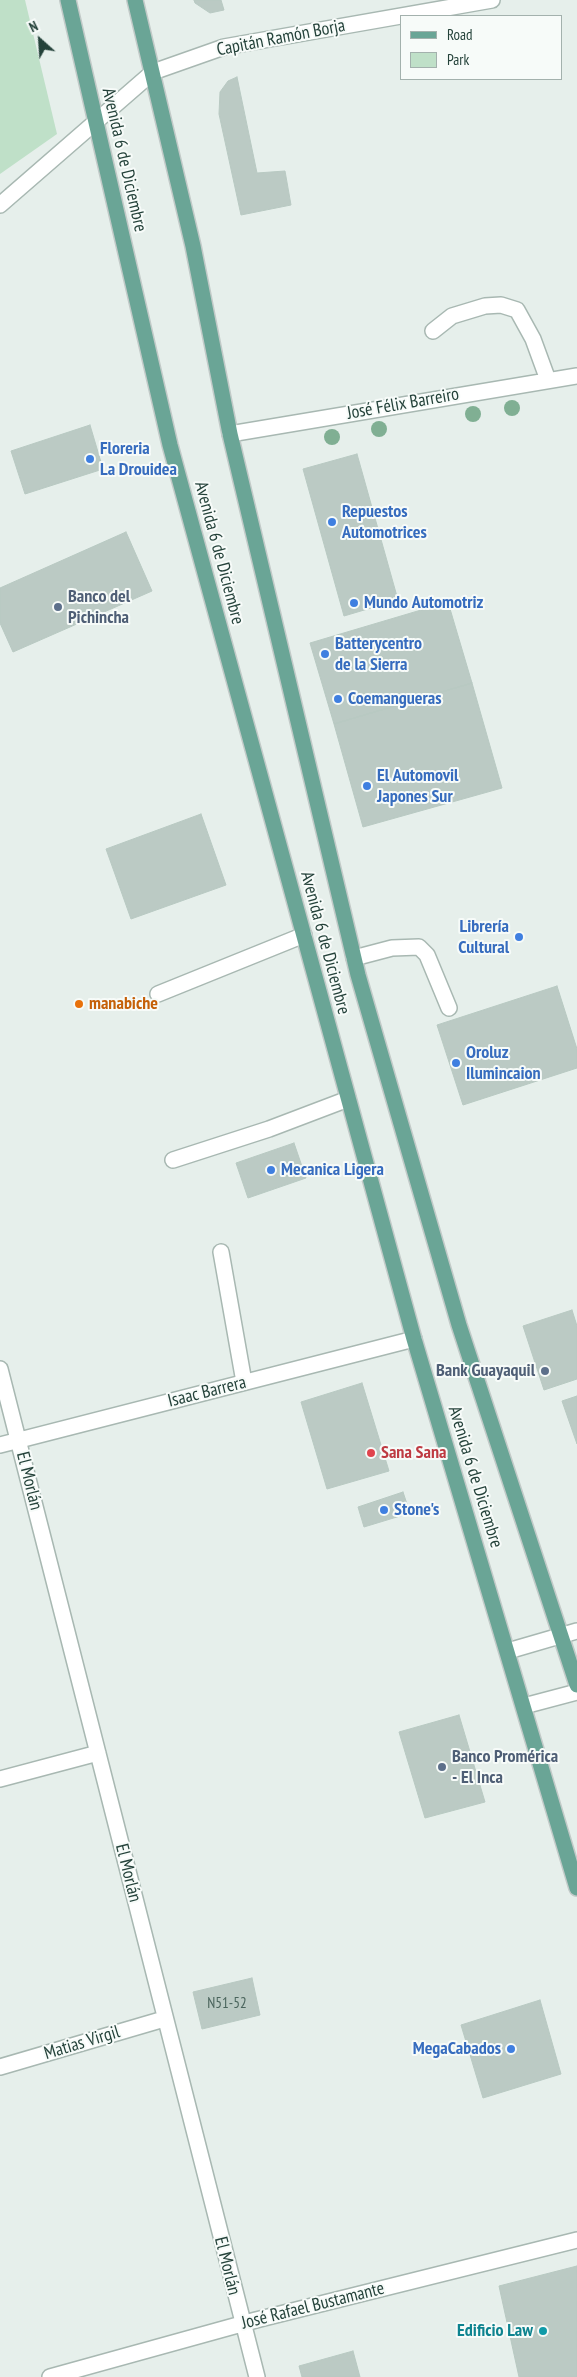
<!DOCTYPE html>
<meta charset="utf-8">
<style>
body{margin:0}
#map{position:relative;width:577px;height:2377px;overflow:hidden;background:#e6efeb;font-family:"PT Sans Narrow",sans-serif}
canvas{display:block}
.legend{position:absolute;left:400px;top:15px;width:162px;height:65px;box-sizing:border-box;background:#f7fbf9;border:1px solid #a3b1ad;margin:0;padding:6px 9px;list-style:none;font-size:15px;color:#24423a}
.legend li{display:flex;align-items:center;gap:10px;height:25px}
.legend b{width:25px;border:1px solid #a3b1ad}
.north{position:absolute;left:15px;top:15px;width:50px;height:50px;-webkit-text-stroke:4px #f7fbf9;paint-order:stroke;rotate:334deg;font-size:14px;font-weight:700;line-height:20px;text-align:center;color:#24423a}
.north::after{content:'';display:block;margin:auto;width:18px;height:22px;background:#24423a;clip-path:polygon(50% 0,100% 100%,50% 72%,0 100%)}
</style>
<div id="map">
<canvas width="577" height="2377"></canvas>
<ul class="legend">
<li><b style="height:6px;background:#6aa596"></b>Road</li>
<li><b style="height:14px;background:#bfe0c8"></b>Park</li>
</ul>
<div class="north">N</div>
</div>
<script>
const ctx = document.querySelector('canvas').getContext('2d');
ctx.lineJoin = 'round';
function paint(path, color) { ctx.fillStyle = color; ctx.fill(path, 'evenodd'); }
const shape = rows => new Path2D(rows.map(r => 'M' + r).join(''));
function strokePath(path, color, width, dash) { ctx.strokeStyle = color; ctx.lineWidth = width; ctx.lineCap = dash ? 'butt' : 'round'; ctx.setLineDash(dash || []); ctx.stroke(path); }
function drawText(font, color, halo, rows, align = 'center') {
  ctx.font = font + ' "PT Sans Narrow",sans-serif'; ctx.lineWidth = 4; ctx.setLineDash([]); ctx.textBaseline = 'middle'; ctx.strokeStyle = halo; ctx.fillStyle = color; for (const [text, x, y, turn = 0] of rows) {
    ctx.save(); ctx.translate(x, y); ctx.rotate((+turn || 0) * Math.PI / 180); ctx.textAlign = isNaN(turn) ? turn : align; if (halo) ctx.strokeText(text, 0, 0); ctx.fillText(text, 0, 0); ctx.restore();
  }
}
paint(shape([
 [0,0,25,0,57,134,0,174]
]), '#bfe0c8');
const building = shape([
 [194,0,221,0,224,10,210,13,195,3,194,0],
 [237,77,257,173,285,171,291,205,241,215,219,114,220,92,228,81,237,77],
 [90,425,103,469,25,494,11,451,90,425],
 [357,454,398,600,344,616,303,469,357,454],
 [126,532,152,591,13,652,0,623,0,588,126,532],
 [448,602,472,683,334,724,310,643,448,602],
 [472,683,502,788,363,827,334,724,472,683],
 [201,814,226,885,131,919,106,849,201,814],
 [557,986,577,1049,577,1068,463,1105,437,1025,557,986],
 [294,1143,306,1178,248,1198,236,1163,294,1143],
 [572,1310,577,1326,577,1379,544,1390,523,1326,572,1310],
 [362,1383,389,1471,327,1489,301,1402,362,1383],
 [577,1396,577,1444,562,1401,577,1396],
 [403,1492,410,1513,364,1527,358,1507,403,1492],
 [459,1715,485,1802,425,1818,399,1732,459,1715],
 [252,1978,260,2015,202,2029,193,1992,252,1978],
 [540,2000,561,2074,483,2098,461,2025,540,2000],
 [577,2266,577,2377,519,2377,499,2286,577,2266],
 [353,2351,360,2377,302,2377,299,2366,353,2351]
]);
paint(building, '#bbcac4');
strokePath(building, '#b8c9c2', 1);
const minor = shape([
 [0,205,153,72,224,47,492,0],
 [433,331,452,316,485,306,501,305,517,310,533,339,548,380],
 [230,434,577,376],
 [354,958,392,948,419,947,427,955,449,1008],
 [158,994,304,935],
 [173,1160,269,1129,348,1099],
 [221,1252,244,1382],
 [0,1369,257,2377],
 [0,1445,414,1339],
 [508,1651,577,1631],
 [524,1706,577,1692],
 [0,1779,98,1753],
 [0,2067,164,2019],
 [50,2377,256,2320,577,2240]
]);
const major = shape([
 [68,0,170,445,414,1339,577,1888],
 [135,0,193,246,230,434,358,975,459,1325,577,1685]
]);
strokePath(minor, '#a8b8b2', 18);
strokePath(major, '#c2cac8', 18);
strokePath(minor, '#fff', 15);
strokePath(major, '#6aa596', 15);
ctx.fillStyle = '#80af93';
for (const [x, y] of [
 [512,408],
 [473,414],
 [379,429],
 [332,437]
]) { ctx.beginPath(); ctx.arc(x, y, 8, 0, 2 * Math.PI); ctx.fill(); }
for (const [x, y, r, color] of [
 [90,459,5,"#3f7fe0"],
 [332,522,5,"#3f7fe0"],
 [354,603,5,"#3f7fe0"],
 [58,607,5,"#5c6f8a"],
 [325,654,5,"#3f7fe0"],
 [338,699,5,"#3f7fe0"],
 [367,786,5,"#3f7fe0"],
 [519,937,5,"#3f7fe0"],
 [79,1004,5,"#e8710a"],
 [456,1063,5,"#3f7fe0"],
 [271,1170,5,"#3f7fe0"],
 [545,1371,5,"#5c6f8a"],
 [371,1453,5,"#e0444e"],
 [384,1510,5,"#3f7fe0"],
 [442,1767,5,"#5c6f8a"],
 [511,2049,5,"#3f7fe0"],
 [543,2331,5,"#0f9aa8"]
]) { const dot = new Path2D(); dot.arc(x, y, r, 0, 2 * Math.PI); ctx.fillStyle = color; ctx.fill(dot); strokePath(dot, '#f7fbf9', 2); }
drawText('15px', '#4a645c', null, [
 ["N51-52",227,2004]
]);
drawText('18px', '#24423a', '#f7fbf9', [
 ["Capitán Ramón Borja",281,38,-11],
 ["Avenida 6 de Diciembre",124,160,77],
 ["José Félix Barreiro",403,404,-10],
 ["Avenida 6 de Diciembre",219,553,75],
 ["Avenida 6 de Diciembre",325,943,75],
 ["Isaac Barrera",207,1392,-14],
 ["Avenida 6 de Diciembre",475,1477,73],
 ["El Morlán",29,1481,76],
 ["El Morlán",128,1873,76],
 ["Matias Virgil",82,2043,-17],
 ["El Morlán",227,2266,76],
 ["José Rafael Bustamante",313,2306,-14]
]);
drawText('bold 18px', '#366cbe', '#f7fbf9', [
 ["Floreria",100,449],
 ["La Drouidea",100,470],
 ["Repuestos",342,512],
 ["Automotrices",342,533],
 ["Mundo Automotriz",364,603],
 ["Batterycentro",335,644],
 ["de la Sierra",335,665],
 ["Coemangueras",348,699],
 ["El Automovil",377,776],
 ["Japones Sur",377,797],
 ["Librería",509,927,"right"],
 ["Cultural",509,948,"right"],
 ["Oroluz",466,1053],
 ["Ilumincaion",466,1074],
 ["Mecanica Ligera",281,1170],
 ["Stone's",394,1510],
 ["MegaCabados",501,2049,"right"]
], 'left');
drawText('bold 18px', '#4e5e75', '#f7fbf9', [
 ["Banco del",68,597],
 ["Pichincha",68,618],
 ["Bank Guayaquil",535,1371,"right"],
 ["Banco Promérica",452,1757],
 ["- El Inca",452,1778]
], 'left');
drawText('bold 18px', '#c56008', '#f7fbf9', [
 ["manabiche",89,1004]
], 'left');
drawText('bold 18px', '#be3a42', '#f7fbf9', [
 ["Sana Sana",381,1453]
], 'left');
drawText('bold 18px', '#0d838f', '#f7fbf9', [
 ["Edificio Law",533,2331]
], 'right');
</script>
